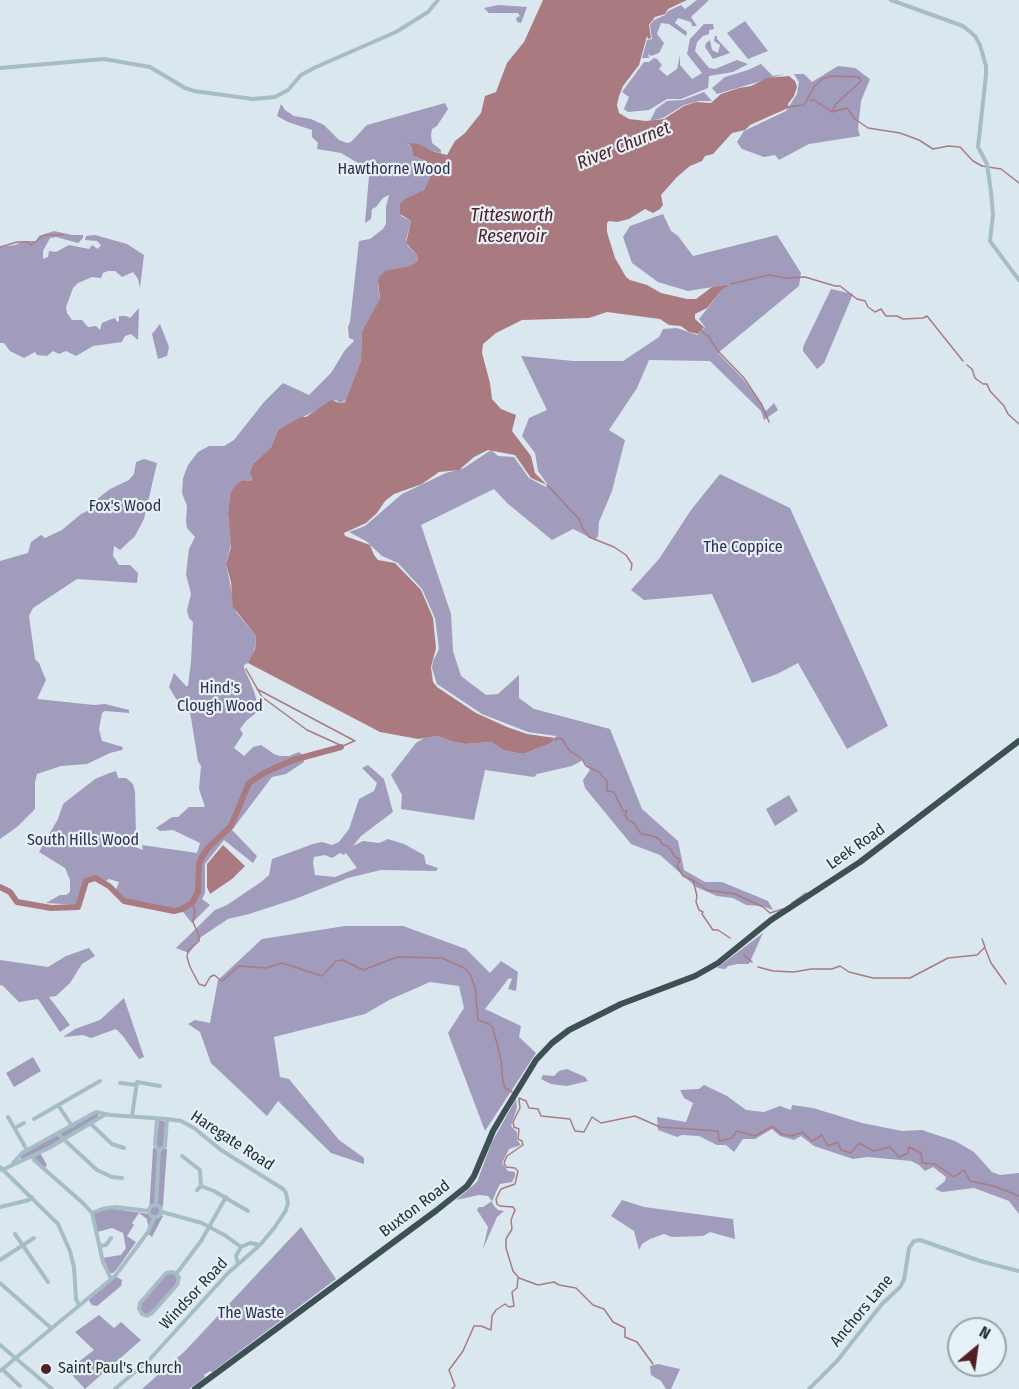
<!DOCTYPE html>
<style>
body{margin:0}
#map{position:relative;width:1019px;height:1389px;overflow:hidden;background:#dae7ef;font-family:"Fira Sans Condensed",sans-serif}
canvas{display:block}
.north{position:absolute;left:947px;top:1317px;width:60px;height:60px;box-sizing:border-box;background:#e5f0f7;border:2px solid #99a4a9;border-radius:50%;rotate:29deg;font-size:16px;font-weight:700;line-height:24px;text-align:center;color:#273133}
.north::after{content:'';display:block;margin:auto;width:21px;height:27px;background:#502025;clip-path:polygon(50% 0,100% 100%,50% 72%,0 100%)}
</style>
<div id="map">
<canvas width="1019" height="1389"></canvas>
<div class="north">N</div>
</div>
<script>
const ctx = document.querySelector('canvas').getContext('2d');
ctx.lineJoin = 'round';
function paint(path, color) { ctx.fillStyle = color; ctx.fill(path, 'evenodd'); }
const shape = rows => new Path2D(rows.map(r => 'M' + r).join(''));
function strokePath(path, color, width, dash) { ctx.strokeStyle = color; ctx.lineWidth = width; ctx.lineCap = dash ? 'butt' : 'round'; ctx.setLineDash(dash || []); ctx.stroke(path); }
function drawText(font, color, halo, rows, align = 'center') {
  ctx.font = font + ' "Fira Sans Condensed",sans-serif'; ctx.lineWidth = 4.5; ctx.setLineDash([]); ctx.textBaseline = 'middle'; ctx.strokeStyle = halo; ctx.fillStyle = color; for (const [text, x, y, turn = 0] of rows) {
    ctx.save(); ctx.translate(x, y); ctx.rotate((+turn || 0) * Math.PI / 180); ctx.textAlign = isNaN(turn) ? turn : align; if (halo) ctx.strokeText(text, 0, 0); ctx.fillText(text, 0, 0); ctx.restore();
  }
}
paint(shape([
 [697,0,709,0,691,17,697,26,692,26,691,22,678,18,675,23,687,32,686,36,669,24,661,23,657,34,664,43,659,53,651,56,648,54,649,58,642,58,647,40,652,39,650,25,654,20,665,15,668,11,681,5,685,9],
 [498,5,527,7,521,23,517,22,516,18,520,16,518,13,489,13,484,8],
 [745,21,768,51,748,59,727,33],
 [704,24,713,24,714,29,709,30,709,34,703,36,697,42,695,51,709,68,715,69,737,60,748,64,733,72,709,76,708,88,681,99,667,99,649,110,628,112,624,109,629,97,622,92,644,62,649,62,654,58,657,59,662,65,659,69,667,76,677,69,680,55,680,65,692,79,702,73,687,54,690,39],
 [715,36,717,36,717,39,730,53,713,59,705,47,706,43,710,40,712,50,718,53,720,45,714,41],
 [761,64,773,76,785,74,717,94,712,88,725,77,748,70],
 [838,66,855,68,870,79,861,101,858,129,860,136,809,144,779,160,775,155,764,157,742,149,737,142,744,131,786,111,797,94,799,82,794,74,804,74,812,82],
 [704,92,712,101,699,101,684,105,663,118,650,121,656,109,667,101,683,100],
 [445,103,448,109,437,126,432,129,431,135,432,143,441,150,441,153,428,150,419,144,407,144,411,146,413,156,426,161,434,168,424,190,400,205,401,216,411,221,406,240,407,245,417,255,418,261,409,266,387,271,378,284,380,300,362,331,361,360,346,400,340,403,336,400,278,430,271,447,254,463,251,481,242,480,230,495,228,513,231,544,226,564,236,612,256,636,254,654,248,663,244,665,244,668,254,691,258,706,257,712,246,721,240,729,243,734,234,748,244,756,253,747,261,745,274,754,280,756,289,756,299,752,303,755,304,762,286,774,272,777,232,830,257,856,253,863,224,840,205,864,205,893,202,899,210,905,192,923,179,907,172,908,126,899,116,890,119,882,109,879,106,881,95,876,85,880,83,893,77,905,46,903,60,895,66,895,70,892,70,880,65,868,39,852,58,819,63,804,95,779,107,774,116,771,118,778,126,778,133,784,135,792,136,836,117,839,115,843,117,846,130,845,143,850,142,845,197,853,200,843,173,830,160,831,156,828,172,817,178,817,189,807,205,807,199,789,201,766,198,761,190,712,185,705,176,699,169,687,174,673,186,686,188,686,191,662,193,622,189,618,187,610,191,594,186,574,189,549,195,537,187,528,186,522,187,506,182,493,183,478,188,465,198,452,209,446,224,446,234,440,264,402,283,383,309,395,331,373,345,350,353,342,354,340,349,338,348,327,350,322,359,241,370,239,383,229,386,224,386,207,389,195,383,198,376,207,372,209,371,219,365,223,370,164,358,163,341,153,317,149,318,143,312,137,312,130,288,122,277,116,281,104,285,110,294,116,311,119,324,125,339,140,347,143,351,142,367,125],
 [663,214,671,231,678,236,693,256,777,235,801,273,799,286,718,353,743,379,766,411,774,403,778,410,764,420,761,411,710,361,649,360,637,388,609,430,625,440,612,491,599,522,598,536,595,540,573,529,552,540,507,503,494,489,421,525,451,614,453,651,461,676,486,695,498,694,519,675,519,698,534,709,610,729,642,809,678,841,684,870,705,882,722,882,768,901,773,910,762,906,746,905,733,898,717,896,696,887,660,855,631,844,585,788,583,780,590,770,583,760,572,766,537,774,534,777,485,770,474,820,401,809,402,795,391,775,416,743,424,738,437,736,454,742,466,744,491,742,503,750,517,753,526,753,551,743,556,736,528,732,482,714,437,684,432,668,433,661,439,649,435,618,422,589,398,563,382,556,366,541,349,532,365,526,402,494,446,473,464,468,491,450,498,456,514,457,529,478,546,487,548,485,538,471,535,453,522,436,529,418,547,410,521,356,574,361,623,361,659,337,663,329,677,328,697,335,705,327,699,319,721,291,731,284,688,291,658,282,632,263,623,237,630,226],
 [54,231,72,235,83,235,83,238,78,243,56,237,50,238,43,251,43,259,48,257,49,251,56,252,69,245,89,249,92,245,98,249,101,245,97,241,85,240,86,236,95,235,127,244,144,255,140,288,138,279,133,272,122,277,115,271,108,271,103,273,101,278,92,277,78,283,73,288,66,307,67,313,72,320,82,320,88,327,96,326,100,330,102,323,109,320,115,318,117,322,119,321,119,316,126,316,130,318,139,308,138,340,131,334,125,336,122,342,93,346,76,356,66,351,59,354,53,351,47,356,37,355,35,352,24,358,10,351,4,343,0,343,0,247,15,245,23,241,36,241,39,236],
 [831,289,853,294,824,363,817,369,803,351,803,347],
 [160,324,169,347,167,356,158,359,152,334],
 [144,459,157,463,144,519,135,536,120,550,114,546,113,556,116,560,119,565,130,565,138,573,137,583,77,579,33,608,29,616,35,659,39,663,46,680,37,699,94,705,105,704,129,710,129,713,105,711,102,713,99,729,102,741,123,747,122,750,110,753,87,764,61,766,37,774,35,782,35,809,17,827,0,839,0,561,28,553,31,542,41,535,45,538,62,530,81,514,98,506,96,500,110,489,129,480,134,474,136,462],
 [720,474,790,508,888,726,847,749,798,663,777,674,752,683,712,594,644,600,631,590,659,559,691,510],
 [368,765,384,779,393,812,361,836,353,846,363,841,379,843,388,839,404,844,424,855,426,864,438,868,436,871,381,870,348,878,295,899,249,914,228,919,201,937,189,953,176,948,215,910,227,905,261,882,269,875,272,859,313,844,322,842,332,845,339,842,349,829,359,799,374,791,377,783,362,768],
 [340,853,344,855,346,853,357,868,335,877,315,875,313,863,314,857,325,855,332,858],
 [789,795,798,811,775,826,766,809],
 [345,926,403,926,466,949,490,973,501,961,518,972,516,991,508,989,512,979,509,978,485,1009,521,1026,519,1037,536,1053,485,1131,448,1033,464,1008,459,986,430,982,389,1000,365,1014,274,1037,280,1077,289,1079,339,1140,364,1158,364,1164,331,1153,278,1101,267,1116,211,1063,200,1032,188,1024,195,1020,210,1023,218,980,262,939],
 [763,933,749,964,738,964,728,966,725,969,717,968],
 [89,948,95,956,82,964,70,983,56,996,49,997,70,1025,60,1032,38,999,19,1002,3,986,0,985,0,960,48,967,66,956],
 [124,998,144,1057,139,1059,123,1036,116,1029,91,1038,83,1035,63,1037,75,1029,100,1020],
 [33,1057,41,1071,14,1087,6,1073],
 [567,1069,585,1077,588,1081,567,1086,551,1084,541,1079,543,1075,554,1076,559,1071],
 [704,1085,727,1096,746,1110,764,1112,780,1106,791,1110,792,1105,813,1108,862,1123,902,1131,922,1130,955,1141,974,1152,992,1172,1000,1175,1019,1173,1019,1214,1009,1201,974,1188,942,1192,935,1189,945,1181,946,1177,933,1167,925,1171,919,1165,911,1161,868,1157,853,1159,814,1146,801,1136,794,1140,780,1136,772,1129,755,1139,743,1139,734,1152,726,1145,717,1145,699,1136,682,1135,677,1137,658,1130,657,1117,686,1122,693,1103,684,1098,680,1090,699,1089],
 [516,1099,517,1108,511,1126,517,1132,517,1140,521,1145,509,1149,502,1163,508,1171,515,1172,515,1176,512,1182,500,1184,496,1192,492,1202,494,1206,498,1210,504,1211,497,1217,483,1249,488,1227,477,1210,479,1207,483,1207,492,1201,488,1196,479,1195,456,1200,477,1182,492,1142],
 [93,1113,98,1114,98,1119,40,1153,47,1165,44,1169,32,1156,21,1159,20,1157,20,1155],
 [159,1120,166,1122,163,1148,167,1149,163,1205,160,1215,163,1216,152,1237,147,1233,149,1230,147,1219,139,1213,132,1223,134,1225,127,1236,136,1242,117,1269,113,1273,108,1274,102,1258,121,1255,126,1248,123,1233,112,1228,97,1232,92,1213,108,1208,149,1214,153,1148,160,1149,156,1147],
 [622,1200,644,1207,733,1219,735,1239,710,1232,703,1236,672,1237,664,1234,650,1239,642,1244,639,1250,634,1231,611,1216],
 [301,1227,336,1279,212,1372,210,1371,204,1375,205,1377,189,1389,142,1389,185,1351],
 [172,1273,177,1275,178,1282,150,1314,144,1314,141,1311,140,1304,167,1274],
 [115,1276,122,1280,121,1286,97,1306,92,1305,88,1299],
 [99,1315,114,1328,121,1322,141,1340,85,1389,71,1374,80,1367,77,1363,94,1350,75,1332],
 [658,1364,680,1369,671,1389,666,1389,661,1381,651,1375,650,1366]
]), '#a19bbc');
paint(shape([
 [543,0,687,0,668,9,665,14,655,17,649,25,651,38,648,39,647,36,639,65,623,86,619,96,617,105,619,113,629,119,646,121,664,119,684,106,696,102,711,103,721,94,739,88,751,86,767,78,789,76,795,81,797,87,794,96,788,104,788,108,750,125,745,130,732,133,713,154,705,156,702,161,690,166,677,177,661,195,663,205,660,209,653,213,645,209,629,219,617,222,609,221,607,223,607,232,615,258,626,277,630,280,647,285,661,293,687,299,696,299,712,287,731,284,721,291,707,308,695,314,695,319,704,327,698,334,689,332,681,326,669,325,660,319,607,312,589,318,522,320,496,333,483,344,482,353,490,383,492,399,501,409,516,415,512,431,531,456,535,473,547,485,531,478,515,455,488,450,474,457,459,470,439,472,422,484,394,494,385,501,377,513,366,523,344,533,345,536,370,545,374,555,378,560,395,563,421,590,433,618,436,648,431,667,433,682,437,687,476,713,507,727,527,734,555,738,551,743,526,753,517,753,503,750,491,742,466,744,454,742,437,736,418,739,380,732,248,663,255,650,256,636,233,607,231,582,226,564,231,547,228,513,230,495,234,487,242,480,251,481,252,477,250,472,254,463,271,447,278,430,283,427,301,417,306,417,331,400,340,403,345,402,361,360,362,331,380,299,378,281,379,277,385,271,409,266,418,261,417,255,406,243,411,221,400,214,400,204,405,199,424,190,434,168,426,161,413,156,411,146,407,143,419,144,432,151,447,155,455,141,465,133,481,113,485,96,496,92,507,63,524,42],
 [223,845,245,866,232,879,210,894,207,887,207,864]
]), '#a97b81');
strokePath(shape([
 [810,100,814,100,832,112],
 [787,107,804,105,814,87,822,79,831,76,859,77,861,81,836,104,832,112,847,108,855,119,868,128,900,133,919,140,933,149,948,146,960,147,973,161,982,166,1001,169,1019,183],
 [0,247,17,242,28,242,31,245,44,235,63,235],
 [731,284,769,275,786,278,805,277,835,286,840,286,857,299,865,301,868,307,875,312,881,309,886,316,897,316,903,319,923,318,927,316,963,361],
 [700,330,709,337,717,350,744,378,762,405,769,422],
 [967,365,972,369,975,378,983,384,987,384,990,391,1004,406,1008,414,1019,424],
 [547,485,579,519,583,529,589,537,614,547,626,555,632,564,631,570],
 [246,669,262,697,307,730,340,745],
 [257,689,355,741],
 [555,740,559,738,562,739,569,750,582,759,586,766,599,772,607,781,607,791,614,792,623,811,627,811,625,815,628,820,634,823,641,834,653,836,659,839,662,844,669,847,675,857,680,859,677,866,683,876,693,880],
 [343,746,354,741],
 [192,903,195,911,193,922,199,936,199,941,188,951,187,957,190,967,199,984,205,986,210,977,214,975,222,981,239,966,266,968,282,963,322,976,336,961,343,960,363,970,397,957,442,958,464,968,470,974,475,987,478,1020,489,1024,493,1028,501,1060,503,1082,505,1088,512,1092],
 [792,903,806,893],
 [730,938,718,930,713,930,702,914,703,912,699,910,696,902,697,896,693,880,707,890,735,894,763,907,770,913,783,909],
 [985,948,991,963,1006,984],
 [744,955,752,962],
 [758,967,773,971,794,972,811,969,832,969,840,966,849,972,873,978,910,978,948,958,977,955,985,947,982,939],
 [519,1098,526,1101,529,1108,538,1109,541,1116,570,1119,575,1131,584,1132,592,1117,601,1123,635,1116,660,1127,718,1131,719,1141,732,1138,737,1131,755,1136,773,1126,781,1134,792,1136,802,1132,812,1141,822,1135,828,1146,838,1142,841,1150,851,1153,859,1143,874,1151,890,1147,899,1157,908,1153,909,1147,921,1153,922,1163,935,1164,954,1177,964,1170,970,1181,994,1186,1019,1196],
 [519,1099,520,1108,513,1122,514,1127,519,1129,518,1139,522,1141,523,1145,507,1156,504,1163,506,1167,515,1168,518,1171,515,1184,501,1189,496,1199,497,1204,500,1206,513,1207,515,1210,511,1220,512,1229,506,1239,506,1248,513,1271,519,1278,538,1285,554,1282,559,1285,576,1288,593,1305,604,1309,613,1322,625,1328,625,1337,637,1342,653,1364],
 [452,1389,455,1386,449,1370,463,1351,474,1326,481,1326,491,1330,492,1316,496,1310,505,1304,509,1307,514,1306,512,1292,517,1288,518,1278]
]), '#a97b81', 1.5);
strokePath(shape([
 [0,887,10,892,17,902,51,908,78,907,86,881,95,878,109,886,124,901,174,911,182,909,192,903,198,892,199,864,202,857,208,848,231,826,249,783,264,773,293,760,341,747]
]), '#a97b81', 6);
strokePath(shape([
 [891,0,963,26,975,36,980,45,986,66,986,75,978,147,987,164,991,192,993,215,990,241,1019,280],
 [0,68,104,59,150,67,185,88,194,91,253,99,275,97,288,90,301,75,316,67,396,32,428,12,438,0],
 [120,1083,137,1085],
 [58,1105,72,1126],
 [132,1116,137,1082,160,1086],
 [8,1117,27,1150],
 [157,1118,155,1145,159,1151,165,1146,167,1119],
 [34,1119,100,1081],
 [91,1124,112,1144,124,1148],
 [15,1128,24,1123],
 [58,1134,97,1170,112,1177,122,1178],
 [32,1156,34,1160,84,1204,92,1213,103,1262,111,1279],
 [182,1156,200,1170,201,1186],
 [13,1163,22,1153,96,1112,110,1115,167,1119,181,1121,194,1128,221,1150,283,1189,286,1193,288,1203,286,1210,275,1227,260,1245,228,1273,150,1359,115,1389],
 [0,1167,58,1224,70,1251,74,1267,76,1299,79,1305],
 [2,1170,49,1148,106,1114],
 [197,1190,201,1186,214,1191,248,1211],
 '149 1211a6 6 0 1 1 12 0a6 6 0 1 1-12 0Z',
 [156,1205,159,1151],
 [0,1207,29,1200,32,1197],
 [162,1212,202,1223,226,1236,241,1247],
 [92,1213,102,1209,115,1207,149,1211],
 [15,1234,48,1282],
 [100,1246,106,1245,111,1238],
 [0,1260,34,1238],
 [238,1264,236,1256,241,1247,250,1243,260,1245],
 [173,1272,179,1277,177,1285,152,1313,147,1316,142,1314,139,1309,140,1303,166,1273,173,1272],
 [177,1273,201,1241,226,1197],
 [0,1283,51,1328],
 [0,1345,52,1389],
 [2,1369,20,1386],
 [0,1371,115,1276,148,1232,154,1218],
 [809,1389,837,1361,882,1304,900,1287,904,1280,909,1248,914,1241,920,1240,980,1261,1019,1271]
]), '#a7bdc6', 4);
strokePath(shape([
 [195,1389,437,1210,467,1186,474,1176,493,1131,503,1114,536,1060,552,1043,569,1030,621,1004,695,976,718,963,771,920,860,862,1019,741]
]), '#3e5053', 6);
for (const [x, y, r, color] of [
 [46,1369,6,"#502025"]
]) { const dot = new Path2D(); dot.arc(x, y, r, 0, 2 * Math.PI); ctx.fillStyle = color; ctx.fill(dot); strokePath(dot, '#e5f0f7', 2); }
drawText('16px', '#332d4f', '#e5f0f7', [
 ["Hawthorne Wood",394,170],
 ["Fox's Wood",125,507],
 ["The Coppice",743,548],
 ["Hind's",220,689],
 ["Clough Wood",220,707],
 ["South Hills Wood",83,841],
 ["The Waste",251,1314]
]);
drawText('16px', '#273133', '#e5f0f7', [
 ["Leek Road",856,847,-35],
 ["Haregate Road",232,1141,33],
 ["Buxton Road",415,1209,-37],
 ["Windsor Road",194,1294,-47],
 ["Anchors Lane",862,1311,-50]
]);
drawText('16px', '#273133', '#e5f0f7', [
 ["Saint Paul's Church",58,1369]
], 'left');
drawText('italic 18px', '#502025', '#e5f0f7', [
 ["River Churnet",624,146,-22],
 ["Tittesworth",512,216],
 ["Reservoir",512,237]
]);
</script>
